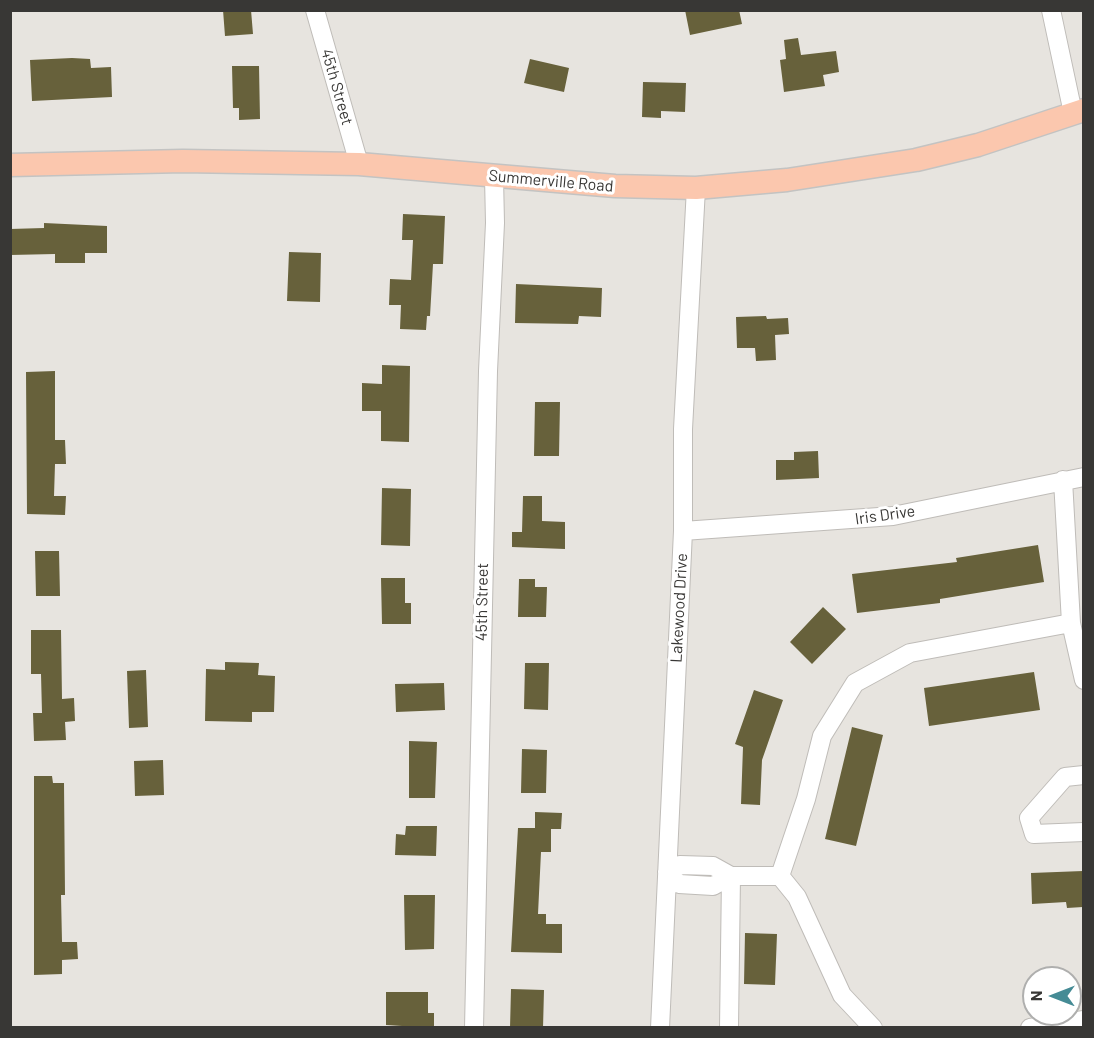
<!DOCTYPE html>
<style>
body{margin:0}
#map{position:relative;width:1094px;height:1038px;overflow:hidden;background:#e7e4df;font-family:Barlow,sans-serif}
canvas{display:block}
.frame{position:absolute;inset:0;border:12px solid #383735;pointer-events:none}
.north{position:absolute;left:1022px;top:966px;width:60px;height:60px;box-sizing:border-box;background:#fff;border:2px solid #afafae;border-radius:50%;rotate:270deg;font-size:16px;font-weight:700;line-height:24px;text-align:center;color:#383735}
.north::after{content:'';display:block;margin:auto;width:21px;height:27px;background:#458b95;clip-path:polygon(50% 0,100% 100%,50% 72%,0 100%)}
</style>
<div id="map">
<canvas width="1094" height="1038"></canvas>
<div class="frame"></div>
<div class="north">N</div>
</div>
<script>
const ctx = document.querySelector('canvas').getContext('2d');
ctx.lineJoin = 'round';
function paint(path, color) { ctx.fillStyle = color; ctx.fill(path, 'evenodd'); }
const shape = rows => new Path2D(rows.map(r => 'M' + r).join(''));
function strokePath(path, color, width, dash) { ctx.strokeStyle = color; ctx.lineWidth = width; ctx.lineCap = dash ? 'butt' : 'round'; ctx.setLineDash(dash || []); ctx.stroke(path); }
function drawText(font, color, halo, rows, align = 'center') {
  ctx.font = font + ' Barlow,sans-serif'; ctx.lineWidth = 6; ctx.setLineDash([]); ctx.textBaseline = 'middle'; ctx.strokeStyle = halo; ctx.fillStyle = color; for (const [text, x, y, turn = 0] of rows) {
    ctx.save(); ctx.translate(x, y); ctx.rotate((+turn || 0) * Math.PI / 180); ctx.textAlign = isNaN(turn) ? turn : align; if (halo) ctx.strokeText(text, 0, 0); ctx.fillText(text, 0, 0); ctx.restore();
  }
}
paint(shape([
 [223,10,251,10,253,34,225,36],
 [685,10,739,10,742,24,690,35],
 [798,38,801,55,836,51,839,72,823,75,825,86,784,92,780,60,786,59,784,40],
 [72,58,90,59,91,68,111,67,112,97,32,101,30,60],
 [530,59,569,68,564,92,524,83],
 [232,66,259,66,260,119,239,120,239,108,233,108],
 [643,82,686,83,685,112,661,111,661,118,642,117],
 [403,214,445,216,443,264,433,264,430,316,427,316,426,330,400,329,401,305,389,305,390,279,411,280,413,240,402,240],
 [44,223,107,226,107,253,85,253,85,263,55,263,55,254,10,255,10,229,44,228],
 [289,252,321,253,320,302,287,301],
 [516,284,602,288,601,317,579,316,578,324,515,323],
 [766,316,767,319,788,318,789,334,775,335,776,360,756,361,755,348,737,348,736,317],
 [382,365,410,366,409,442,381,441,381,411,362,411,362,383,382,384],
 [55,371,55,440,65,440,66,464,55,464,54,496,66,496,65,515,27,514,26,372],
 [535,402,560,402,559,456,534,456],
 [818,451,819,478,776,480,776,460,794,460,794,452],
 [382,488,411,489,410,546,381,545],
 [523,496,542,496,542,521,565,522,565,549,512,547,512,532,522,532],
 [1038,545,1044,582,940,599,940,603,857,613,852,574,957,562,956,558],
 [35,551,59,551,60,596,36,596],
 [381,578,405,578,405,603,411,603,411,624,382,624],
 [519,579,535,579,535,587,547,587,546,617,518,617],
 [823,607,846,629,812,664,790,642],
 [31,630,61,630,62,699,74,698,75,721,65,722,66,740,34,741,33,713,42,713,41,674,31,674],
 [225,662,259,663,258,675,275,676,274,712,252,712,252,722,205,721,206,669,225,670],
 [525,663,549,663,548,710,524,709],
 [146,670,148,727,129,728,127,671],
 [1034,672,1040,710,929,726,924,688],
 [444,683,445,710,396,712,395,684],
 [754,690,783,700,762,760,760,805,741,804,743,747,735,744],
 [852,727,883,735,856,846,825,839],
 [409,741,437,742,435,798,409,798],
 [522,749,547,750,546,793,521,793],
 [163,760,164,795,135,796,134,761],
 [34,776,52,776,53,783,64,783,65,895,61,895,62,942,77,942,78,959,62,960,62,974,34,975],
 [535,812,562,813,561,829,551,829,551,852,541,852,538,914,546,914,546,924,562,924,562,953,511,952,518,828,535,828],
 [406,826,437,826,436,856,395,855,396,834,405,835],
 [1083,871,1083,907,1067,908,1066,902,1032,904,1031,873],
 [404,895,435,895,434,949,405,950],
 [745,933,777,934,775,985,744,984],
 [511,989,544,990,543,1028,510,1028],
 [386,992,428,992,428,1013,434,1013,434,1028,386,1025]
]), '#67613b');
const minor = shape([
 [315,10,359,164],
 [1051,10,1073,113],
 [1063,480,1071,623,1084,680],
 [683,531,893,516,1084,477],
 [1084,775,1065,777,1029,818,1034,834,1084,832],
 [780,876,806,799,822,736,855,683,910,653,1071,623],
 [474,1028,488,371,495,223,494,177],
 [660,1028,683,531,683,429,696,188],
 [729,1028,731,876,713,866,680,865,667,872,679,884,713,886,731,876,780,876,797,897,842,995,873,1028],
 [1030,1028,1084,1020]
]);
const major = shape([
 [10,165,183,161,359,164,615,186,696,188,787,180,916,160,978,145,1084,110]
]);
strokePath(minor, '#bfbcb8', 20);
strokePath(major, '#c3c3c2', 25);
strokePath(minor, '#fff', 18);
strokePath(major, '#fbc7ae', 22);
drawText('16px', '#383735', '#fff', [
 ["45th Street",337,87,74],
 ["Summerville Road",551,181,5],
 ["Iris Drive",885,515,-8],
 ["45th Street",482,602,-89],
 ["Lakewood Drive",679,608,-87]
]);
</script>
